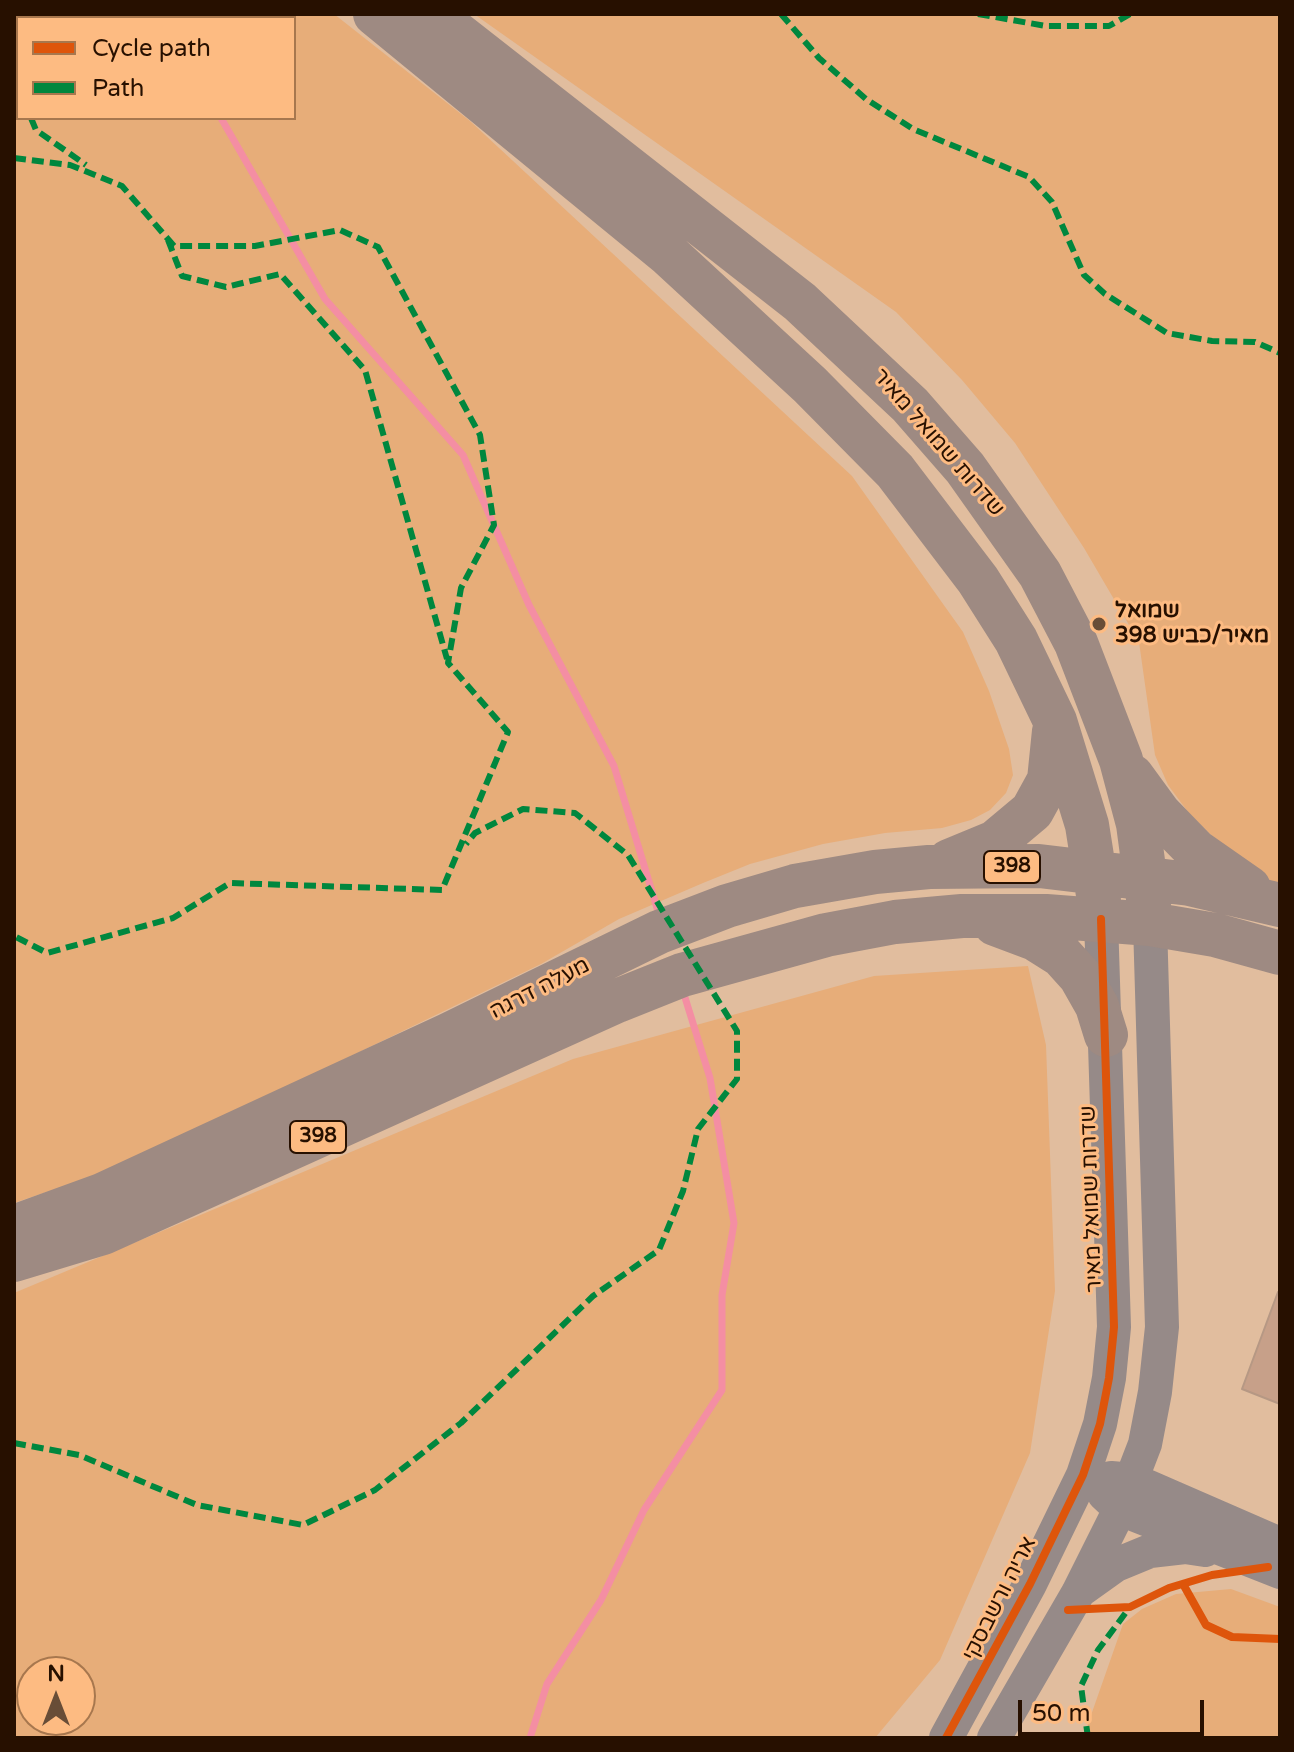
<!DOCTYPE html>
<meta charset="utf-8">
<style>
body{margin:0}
#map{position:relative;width:1294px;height:1752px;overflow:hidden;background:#e1bd9e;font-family:"Varela Round",sans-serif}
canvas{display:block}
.frame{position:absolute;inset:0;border:16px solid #271000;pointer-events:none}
.legend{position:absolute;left:16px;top:16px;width:280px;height:104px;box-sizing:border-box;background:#fdbb82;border:2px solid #a7774e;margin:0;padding:10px 14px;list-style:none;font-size:24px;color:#271000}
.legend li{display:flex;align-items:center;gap:16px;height:40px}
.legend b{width:40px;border:2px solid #a7774e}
.north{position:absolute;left:16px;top:1656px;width:80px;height:80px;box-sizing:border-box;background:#fdbb82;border:2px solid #a7774e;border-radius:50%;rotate:0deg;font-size:22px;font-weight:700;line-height:32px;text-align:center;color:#271000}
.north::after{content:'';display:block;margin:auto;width:28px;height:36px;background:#684d37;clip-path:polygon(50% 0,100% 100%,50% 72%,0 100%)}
.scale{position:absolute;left:1018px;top:1700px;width:186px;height:36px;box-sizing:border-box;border:4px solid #271000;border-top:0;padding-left:10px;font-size:24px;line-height:28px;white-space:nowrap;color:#271000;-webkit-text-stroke:6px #fdbb82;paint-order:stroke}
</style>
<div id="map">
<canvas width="1294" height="1752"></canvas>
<div class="frame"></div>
<ul class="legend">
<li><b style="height:10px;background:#de550b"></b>Cycle path</li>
<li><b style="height:10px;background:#00873e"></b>Path</li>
</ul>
<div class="north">N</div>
<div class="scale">50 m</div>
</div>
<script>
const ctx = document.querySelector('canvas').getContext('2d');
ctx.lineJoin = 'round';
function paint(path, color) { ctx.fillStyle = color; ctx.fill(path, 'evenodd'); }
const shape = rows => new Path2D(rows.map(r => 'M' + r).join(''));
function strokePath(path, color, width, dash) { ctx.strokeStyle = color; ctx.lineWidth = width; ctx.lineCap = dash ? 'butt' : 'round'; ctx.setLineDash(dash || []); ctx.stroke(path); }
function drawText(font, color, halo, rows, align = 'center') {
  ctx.font = font + ' "Varela Round","Noto Sans Hebrew",sans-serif'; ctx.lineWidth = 6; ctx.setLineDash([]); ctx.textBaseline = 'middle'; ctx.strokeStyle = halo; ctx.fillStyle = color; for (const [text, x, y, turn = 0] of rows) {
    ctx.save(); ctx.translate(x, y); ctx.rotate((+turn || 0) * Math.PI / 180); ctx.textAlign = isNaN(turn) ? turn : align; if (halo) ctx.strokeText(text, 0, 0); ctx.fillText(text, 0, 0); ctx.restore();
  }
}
paint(shape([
 [14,14,334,14,470,121,852,476,963,632,989,691,1009,749,1013,775,1006,793,990,810,971,820,942,828,885,833,823,844,750,864,703,883,619,919,541,964,242,1109,106,1172,14,1203],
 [18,18,294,18,294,118,18,118],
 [474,14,1280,14,1280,892,1238,862,1188,812,1168,785,1155,755,1139,642,1084,548,1015,443,962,380,896,312],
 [1028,966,1046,1045,1055,1291,1030,1453,940,1660,875,1738,14,1738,14,1293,573,1059,874,976],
 [32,1672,80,1672,80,1720,32,1720],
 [1231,1589,1280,1607,1280,1738,1083,1738,1123,1624,1142,1609,1176,1594]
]), '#e7ad79');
strokePath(shape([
 [152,14,155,18],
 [221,118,325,299,463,455,529,605,614,766,660,918],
 [530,1738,547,1684,601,1600,644,1510,722,1390,722,1295,734,1223,710,1078,683,991]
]), '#f48ea3', 7);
const building = shape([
 [1278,1292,1280,1293,1280,1404,1242,1389,1278,1292]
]);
paint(building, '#c7a089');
strokePath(building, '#b69884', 2);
strokePath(shape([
 [1111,1478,1133,1480,1280,1544],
 [1104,1494,1120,1509,1280,1572],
 [1081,1590,1116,1565,1150,1551,1185,1547,1205,1550],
 [946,1738,1030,1584,1083,1475,1100,1424,1109,1378,1114,1327,1101,919],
 [994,1738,1078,1593,1120,1509,1145,1444,1155,1392,1162,1327,1150,924]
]), '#968a88', 34);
strokePath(shape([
 [375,14,669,255,810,385,895,471,978,580,1016,640,1055,721,1087,825,1099,901],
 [432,14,800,302,910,405,965,468,1040,574,1076,643,1121,760,1138,824,1149,906],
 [1132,776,1159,813,1196,851,1249,888],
 [949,861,995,842,1032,811,1049,780,1054,731],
 [995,924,1035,939,1062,956,1080,976,1097,1006,1106,1035],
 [14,1227,102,1195,448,1035,659,932,727,906,795,886,875,872,929,867,1039,866,1190,884,1280,905],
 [14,1260,103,1233,617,1001,682,975,826,935,895,922,962,916,1046,916,1150,924,1215,935,1280,953]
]), '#9e8a82', 44);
strokePath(shape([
 [781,14,819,58,866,99,913,129,1029,177,1052,202,1084,275,1105,294,1167,333,1212,341,1255,342,1280,353],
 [978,14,1046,26,1109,26,1130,14],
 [14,68,18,80],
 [31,118,36,130,86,165],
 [14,158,70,165,122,186,174,246,255,246,340,230,378,247,480,435,494,525,461,588,448,663,508,732,442,890,230,883,173,918,47,953,14,936],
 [168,240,182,276,226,287,280,274,365,370,447,659],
 [14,1443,79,1455,197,1505,303,1525,375,1490,461,1423,593,1296,659,1250,683,1191,698,1129,737,1079,737,1031,628,855,575,813,523,809,475,833,466,844],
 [1088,1738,1081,1686,1098,1650,1130,1607]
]), '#00873e', 6, [12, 6]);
strokePath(shape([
 [1183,1584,1206,1625,1232,1637,1280,1639],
 [1068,1610,1130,1607,1169,1588,1212,1575,1268,1567],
 [946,1738,1030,1584,1083,1475,1100,1424,1109,1378,1114,1327,1101,919]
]), '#de550b', 8);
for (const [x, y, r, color] of [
 [1099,624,8,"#684d37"]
]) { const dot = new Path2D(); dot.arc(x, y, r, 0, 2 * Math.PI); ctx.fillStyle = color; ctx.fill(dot); strokePath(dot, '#fdbb82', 3); }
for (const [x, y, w] of [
 [1012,867,56],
 [318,1137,56]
]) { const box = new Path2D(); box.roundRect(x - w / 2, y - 16, w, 32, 6); ctx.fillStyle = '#fdbb82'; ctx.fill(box); strokePath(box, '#271000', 2); }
drawText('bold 20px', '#271000', null, [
 ["398",1012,867],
 ["398",318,1137]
]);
drawText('22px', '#271000', '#fdbb82', [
 ["שדרות שמואל מאיר",938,443,49],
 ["מעלה דרגה",540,989,-27],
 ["שדרות שמואל מאיר",1092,1199,-92],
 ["אריה ורשבסקי",1000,1599,-63]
]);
drawText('bold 22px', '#271000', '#fdbb82', [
 ["שמואל",1115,611],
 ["מאיר/כביש 398",1115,636]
], 'left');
</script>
